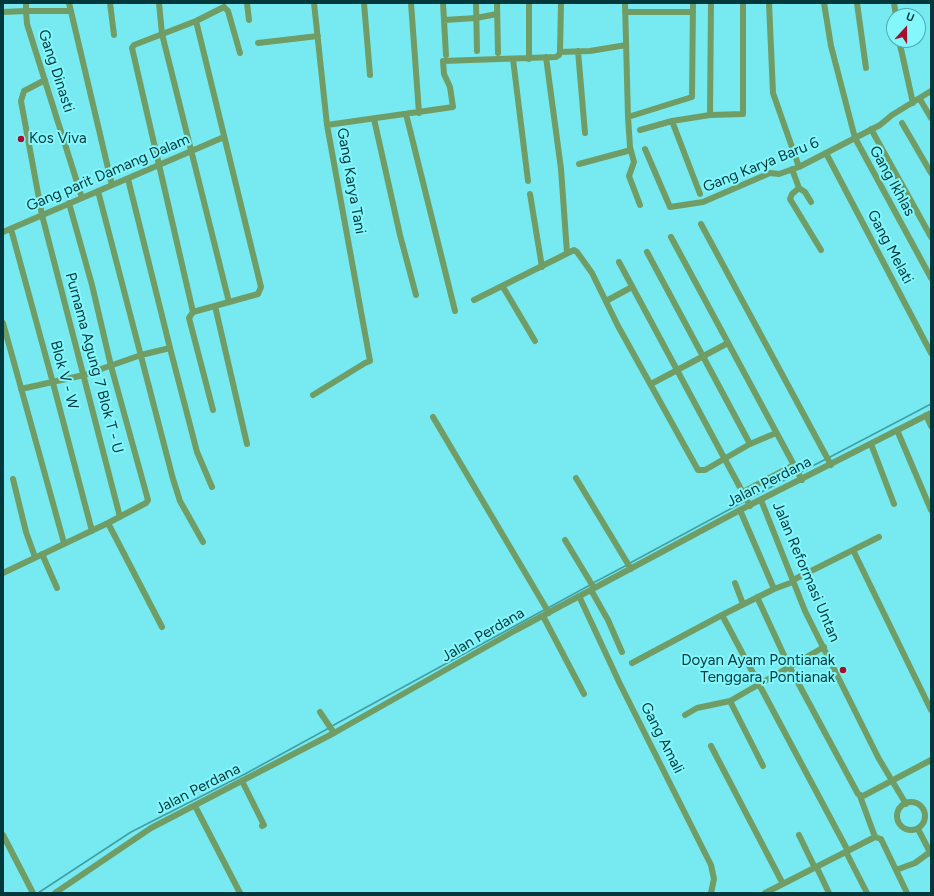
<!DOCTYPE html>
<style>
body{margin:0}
#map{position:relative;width:934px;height:896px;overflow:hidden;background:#76eaf0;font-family:Figtree,sans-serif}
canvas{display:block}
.frame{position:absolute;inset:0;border:4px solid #00383b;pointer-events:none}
.north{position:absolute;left:886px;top:8px;width:40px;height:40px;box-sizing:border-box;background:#84f7fd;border:1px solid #4fabaf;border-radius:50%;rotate:21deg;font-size:11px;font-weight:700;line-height:16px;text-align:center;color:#00383b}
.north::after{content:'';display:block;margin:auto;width:14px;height:18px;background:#a70e2c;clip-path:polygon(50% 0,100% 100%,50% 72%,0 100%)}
</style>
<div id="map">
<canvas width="934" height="896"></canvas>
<div class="frame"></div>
<div class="north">U</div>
</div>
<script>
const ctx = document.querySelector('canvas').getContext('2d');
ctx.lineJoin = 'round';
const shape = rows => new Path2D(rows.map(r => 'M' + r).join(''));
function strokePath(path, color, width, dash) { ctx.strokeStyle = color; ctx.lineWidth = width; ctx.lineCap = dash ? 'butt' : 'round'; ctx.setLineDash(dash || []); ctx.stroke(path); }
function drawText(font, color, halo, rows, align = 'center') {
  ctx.font = font + ' Figtree,sans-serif'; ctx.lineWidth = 4; ctx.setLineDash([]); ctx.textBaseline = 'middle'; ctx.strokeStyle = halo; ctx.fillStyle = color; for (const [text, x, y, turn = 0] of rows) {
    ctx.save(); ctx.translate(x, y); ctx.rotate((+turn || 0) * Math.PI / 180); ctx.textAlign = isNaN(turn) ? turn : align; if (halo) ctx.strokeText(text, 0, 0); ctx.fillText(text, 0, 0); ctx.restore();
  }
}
strokePath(shape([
 [830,457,931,404],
 [799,473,826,459],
 [748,499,796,474],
 [630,563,745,501],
 [593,583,627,565],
 [548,608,590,585],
 [332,726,544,610],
 [38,893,131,832,245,774,329,728]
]), '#3f9fa4', 1.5);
strokePath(shape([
 [26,3,26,11,70,11],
 [69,3,112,185],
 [110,3,114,35],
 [159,3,162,34,229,302],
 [247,3,249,20],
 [364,3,370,75],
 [411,3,419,113],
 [443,3,446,55],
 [476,3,477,51],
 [497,3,498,53],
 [529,3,529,59],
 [625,3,628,117,630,147,634,162,629,176,640,205],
 [769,3,773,93,799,167],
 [857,3,866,68],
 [894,3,896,16],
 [224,7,228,11,240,53],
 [3,12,26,11,27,24,82,198],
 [625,12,693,12],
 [444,20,476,18,497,14],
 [899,40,901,50],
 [258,43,318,36],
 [901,49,913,103],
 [578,51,585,133],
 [560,52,561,3],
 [546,57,561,169,567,253],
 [513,59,528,181],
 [45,80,24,91,21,101,42,215,120,517],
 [931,91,892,115,880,125,855,138,931,278],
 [921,101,931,118],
 [406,114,455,311],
 [710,115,711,3],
 [628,117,692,97,693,3],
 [374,119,400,235,416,295],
 [672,121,700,194],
 [902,123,931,173],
 [327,125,453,107,450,87,444,74,443,61,556,57,559,55,560,52,590,51,626,45],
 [871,129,931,237],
 [640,130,672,121,710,115,743,114,743,3],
 [645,149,670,207,703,202,770,173,779,174,799,167,855,138,831,46,824,3],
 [826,153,931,353],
 [579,164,631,150],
 [792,169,799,188,805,192,811,202],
 [128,179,170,348],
 [799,188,792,194,790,199,821,250],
 [98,191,173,479,180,501,203,542],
 [530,194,542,267],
 [701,224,831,465],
 [11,229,53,383,92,531],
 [3,232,224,137],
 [671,237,802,480],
 [647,252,750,444],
 [619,262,750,506],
 [503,287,535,341],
 [474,300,574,250,577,252,592,273,618,326,698,470,705,470,750,444,776,433],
 [606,301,632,287],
 [215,306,247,444],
 [193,312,258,294,261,287,196,21],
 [3,323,64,543],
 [651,384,728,343],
 [21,389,84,375,141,355,170,348,197,452,212,487],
 [313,395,365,363,370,361,327,125,314,3],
 [213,410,189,318,193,312,132,48,134,45,196,21,224,7],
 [926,415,931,426],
 [433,417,549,613],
 [897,430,931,510],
 [871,444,894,504],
 [576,478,631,569],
 [13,479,26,532,35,557],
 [743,492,794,465],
 [761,500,805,611,879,759,906,804],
 [740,510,774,589],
 [108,523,162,627],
 [565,540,594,588],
 [853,550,879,537],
 [42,554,57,588],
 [3,573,108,523,146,503,148,500,111,366,92,285,69,203],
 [793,580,853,550,931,710],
 [793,582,774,589,722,615,848,851],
 [735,583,743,604],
 [591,590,608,620,622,652],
 [579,596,620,684,711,865,714,879,711,893],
 [757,597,789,666,858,794,863,796,931,760],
 [543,616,584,694],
 [632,663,722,615],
 [320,712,334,733],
 [685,715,697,708,730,701],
 [711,746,783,884],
 [763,766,730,701,824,647],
 [242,781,264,825,262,826],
 [860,796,875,837],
 '897 816a14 14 0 1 1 28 0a14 14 0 1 1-28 0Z',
 [195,806,240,893],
 [918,829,931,854],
 [3,835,33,893],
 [799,835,815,868],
 [846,852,867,893],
 [817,868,829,893],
 [896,870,907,893],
 [55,893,151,828,334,733,516,630,740,510,931,413],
 [765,893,875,837,881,839,896,870,915,863,930,852]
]), '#709d66', 6);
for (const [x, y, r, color] of [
 [21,139,4,"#a70e2c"],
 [843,670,4,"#a70e2c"]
]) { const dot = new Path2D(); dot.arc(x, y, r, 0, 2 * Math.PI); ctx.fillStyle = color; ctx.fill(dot); strokePath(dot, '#84f7fd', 1.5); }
drawText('15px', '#00383b', '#84f7fd', [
 ["Gang Dinasti",56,71,72],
 ["Gang Karya Baru 6",761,165,-22],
 ["Gang parit Damang Dalam",108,173,-23],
 ["Gang Karya Tani",351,181,80],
 ["Gang Ikhlas",892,181,61],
 ["Gang Melati",890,247,62],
 ["Purnama Agung 7 Blok T - U",94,363,75],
 ["Blok V - W",64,375,75],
 ["Jalan Perdana",769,482,-27],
 ["Jalan Reformasi Untan",806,572,67],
 ["Jalan Perdana",483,635,-30],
 ["Gang Amali",662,738,63],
 ["Jalan Perdana",198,789,-27]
]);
drawText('15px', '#00383b', '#84f7fd', [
 ["Kos Viva",29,139],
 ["Doyan Ayam Pontianak",835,661,"right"],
 ["Tenggara, Pontianak",835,678,"right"]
], 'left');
</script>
